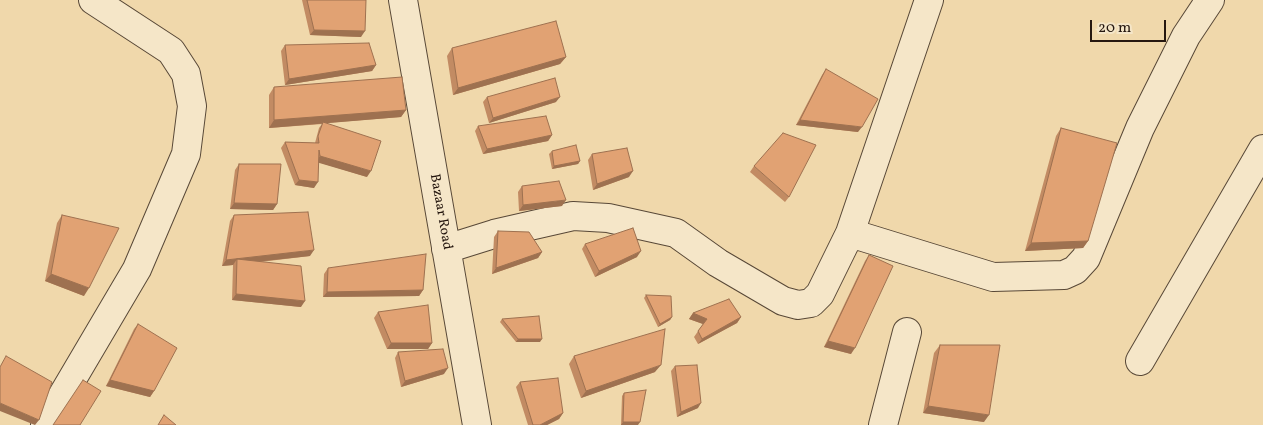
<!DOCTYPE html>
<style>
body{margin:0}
#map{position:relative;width:1263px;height:425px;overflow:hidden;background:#f0d8ab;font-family:Vollkorn,serif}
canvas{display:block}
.scale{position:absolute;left:1090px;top:20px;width:76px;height:22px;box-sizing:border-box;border:2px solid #261810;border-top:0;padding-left:6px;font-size:15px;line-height:18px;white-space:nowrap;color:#261810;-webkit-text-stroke:4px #f5e6c8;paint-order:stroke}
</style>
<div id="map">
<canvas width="1263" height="425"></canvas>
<div class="scale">20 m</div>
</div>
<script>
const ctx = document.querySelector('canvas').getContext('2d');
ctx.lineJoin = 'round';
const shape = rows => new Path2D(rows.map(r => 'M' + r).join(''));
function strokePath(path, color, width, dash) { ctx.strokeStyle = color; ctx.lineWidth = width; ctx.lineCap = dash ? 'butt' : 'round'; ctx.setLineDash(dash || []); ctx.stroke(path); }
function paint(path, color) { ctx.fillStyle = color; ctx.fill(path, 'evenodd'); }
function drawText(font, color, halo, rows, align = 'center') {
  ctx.font = font + ' Vollkorn,serif'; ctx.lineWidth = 4; ctx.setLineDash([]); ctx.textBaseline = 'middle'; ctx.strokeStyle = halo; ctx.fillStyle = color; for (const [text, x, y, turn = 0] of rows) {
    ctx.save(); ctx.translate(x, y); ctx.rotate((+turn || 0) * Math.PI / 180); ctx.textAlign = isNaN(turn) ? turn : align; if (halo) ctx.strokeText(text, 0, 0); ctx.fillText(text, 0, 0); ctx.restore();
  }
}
const minor = shape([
 [403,0,477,425],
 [850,233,993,277,1064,275,1075,270,1086,258,1140,128,1186,36,1210,0],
 [446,249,494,234,573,216,608,218,676,233,718,263,783,301,798,305,811,303,820,294,850,233,929,0],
 [1140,361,1263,149],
 [45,425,137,269,186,154,192,106,186,74,171,51,93,0],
 [883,425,907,332]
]);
strokePath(minor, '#584837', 30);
strokePath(minor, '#f5e6c8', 28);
paint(shape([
 [302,0,366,0,361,37,310,35],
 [285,45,376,65,372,71,285,85,281,51],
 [452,48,566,57,560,64,453,95,447,56],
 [826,69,858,132,796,125,822,75],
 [274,87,406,110,401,117,326,123,367,177,318,162,314,188,295,185,281,148,285,142,315,143,319,128,322,124,269,128,269,95],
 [487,97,556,102,489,123,483,102],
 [478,126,552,135,548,141,483,154,475,131],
 [1061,128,1088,241,1083,248,1025,251,1056,136],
 [552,151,580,161,578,164,552,169,549,154],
 [592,154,629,177,593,190,588,160],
 [239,164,277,204,273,210,230,209,235,170],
 [754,166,789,197,785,202,750,172],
 [522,186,562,206,519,211,518,192],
 [62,215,84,296,45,281,57,223],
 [234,215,310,256,260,262,301,307,232,300,233,265,222,266,230,221],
 [498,231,542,252,538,258,492,274,494,237],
 [585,244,637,257,595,277,582,249],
 [869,255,851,354,824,347,865,261],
 [328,268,423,290,419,296,323,297,324,274],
 [646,295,672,317,670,320,658,327,644,298],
 [378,312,432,343,428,349,387,349,374,318],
 [693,313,741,317,737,323,698,344,694,337,703,324,689,319],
 [502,319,540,342,516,342,500,322],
 [138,324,154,391,150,397,106,386,134,329],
 [940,345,984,422,923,413,934,353],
 [398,352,444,374,401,387,395,358],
 [574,356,655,372,581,398,569,364],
 [675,366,698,408,677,417,671,371],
 [520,382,563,413,559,419,547,425,528,425,516,387],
 [624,393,638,425,621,425,622,396]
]), '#c28b63');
paint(shape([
 [314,30,365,31,361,37,310,35],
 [566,57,560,64,453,95,458,88],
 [376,65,372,71,285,85,289,79],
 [560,97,556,102,489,123,493,118],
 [406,110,401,117,269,128,274,120],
 [800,120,862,127,858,132,796,125],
 [552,135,548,141,483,154,487,149],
 [320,156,371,171,367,177,316,162],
 [580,161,578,164,552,169,554,166],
 [633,171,629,177,593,190,597,184],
 [299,180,318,182,314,188,295,185],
 [566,200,562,206,519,211,523,205],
 [234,203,277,204,273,210,230,209],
 [1088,241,1083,248,1025,251,1031,243],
 [314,250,310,256,237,264,237,259],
 [641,251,637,257,595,277,599,271],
 [542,252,538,258,492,274,496,268],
 [237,259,233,265,222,266,226,260],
 [51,274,89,288,84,296,45,281],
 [423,290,419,296,323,297,327,292],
 [236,294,305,301,301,307,232,300],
 [693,313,707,319,703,324,689,319],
 [672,317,670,320,658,327,660,324],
 [741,317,737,323,698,344,702,339],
 [518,339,542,339,540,342,516,342],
 [828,341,855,348,851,354,824,347],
 [391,343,432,343,428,349,387,349],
 [661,365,655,372,581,398,586,391],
 [448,368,444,374,401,387,405,381],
 [110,380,154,391,150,397,106,386],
 [0,403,39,420,35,425,0,411],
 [701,403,698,408,677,417,681,412],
 [928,406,989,415,984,422,923,413],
 [563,413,559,419,547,425,540,425],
 [623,422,640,422,638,425,621,425]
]), '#9e7150');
const building = shape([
 [307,0,366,0,365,31,314,30,307,0],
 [556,21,566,57,458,88,452,48,556,21],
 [369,43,376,65,289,79,285,45,369,43],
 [826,69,878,99,862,127,800,120,826,69],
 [402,77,406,110,274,120,274,87,402,77],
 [555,78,560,97,493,118,487,97,555,78],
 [546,116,552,135,487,149,478,126,546,116],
 [323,122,381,141,371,171,320,156,319,150,318,182,299,180,285,142,319,143,318,136,323,122],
 [1061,128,1117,143,1088,241,1031,243,1061,128],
 [783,133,816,145,789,197,754,166,783,133],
 [576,145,580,161,554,166,552,151,576,145],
 [627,148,633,171,597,184,592,154,627,148],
 [239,164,281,164,277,204,234,203,239,164],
 [559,181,566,200,523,205,522,186,559,181],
 [308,212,314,250,226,260,234,215,308,212],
 [62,215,119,228,89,288,51,274,62,215],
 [633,228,641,251,599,271,585,244,633,228],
 [498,231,529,232,542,252,496,268,498,231],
 [426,254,423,290,327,292,328,268,426,254],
 [869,255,893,266,855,348,828,341,869,255],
 [237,259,301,266,305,301,236,294,237,259],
 [646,295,671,296,672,317,660,324,646,295],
 [729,299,741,317,702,339,698,331,707,319,693,313,729,299],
 [428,305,432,343,391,343,378,312,428,305],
 [539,316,542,339,518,339,502,319,539,316],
 [138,324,177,348,154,391,110,380,138,324],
 [665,329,661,365,586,391,574,356,665,329],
 [940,345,1000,345,989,415,928,406,940,345],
 [443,349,448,368,405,381,398,352,443,349],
 [6,356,52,382,39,420,0,403,0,367,6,356],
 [697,365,701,403,681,412,675,366,697,365],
 [558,378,563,413,540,425,533,425,520,382,558,378],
 [83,380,101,391,80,425,53,425,83,380],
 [646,390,640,422,623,422,624,393,646,390],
 [164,415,176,425,158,425,164,415]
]);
paint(building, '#e1a273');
strokePath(building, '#9e7150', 1);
drawText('14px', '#261810', '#f5e6c8', [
 ["Bazaar Road",440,212,80]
]);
</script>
